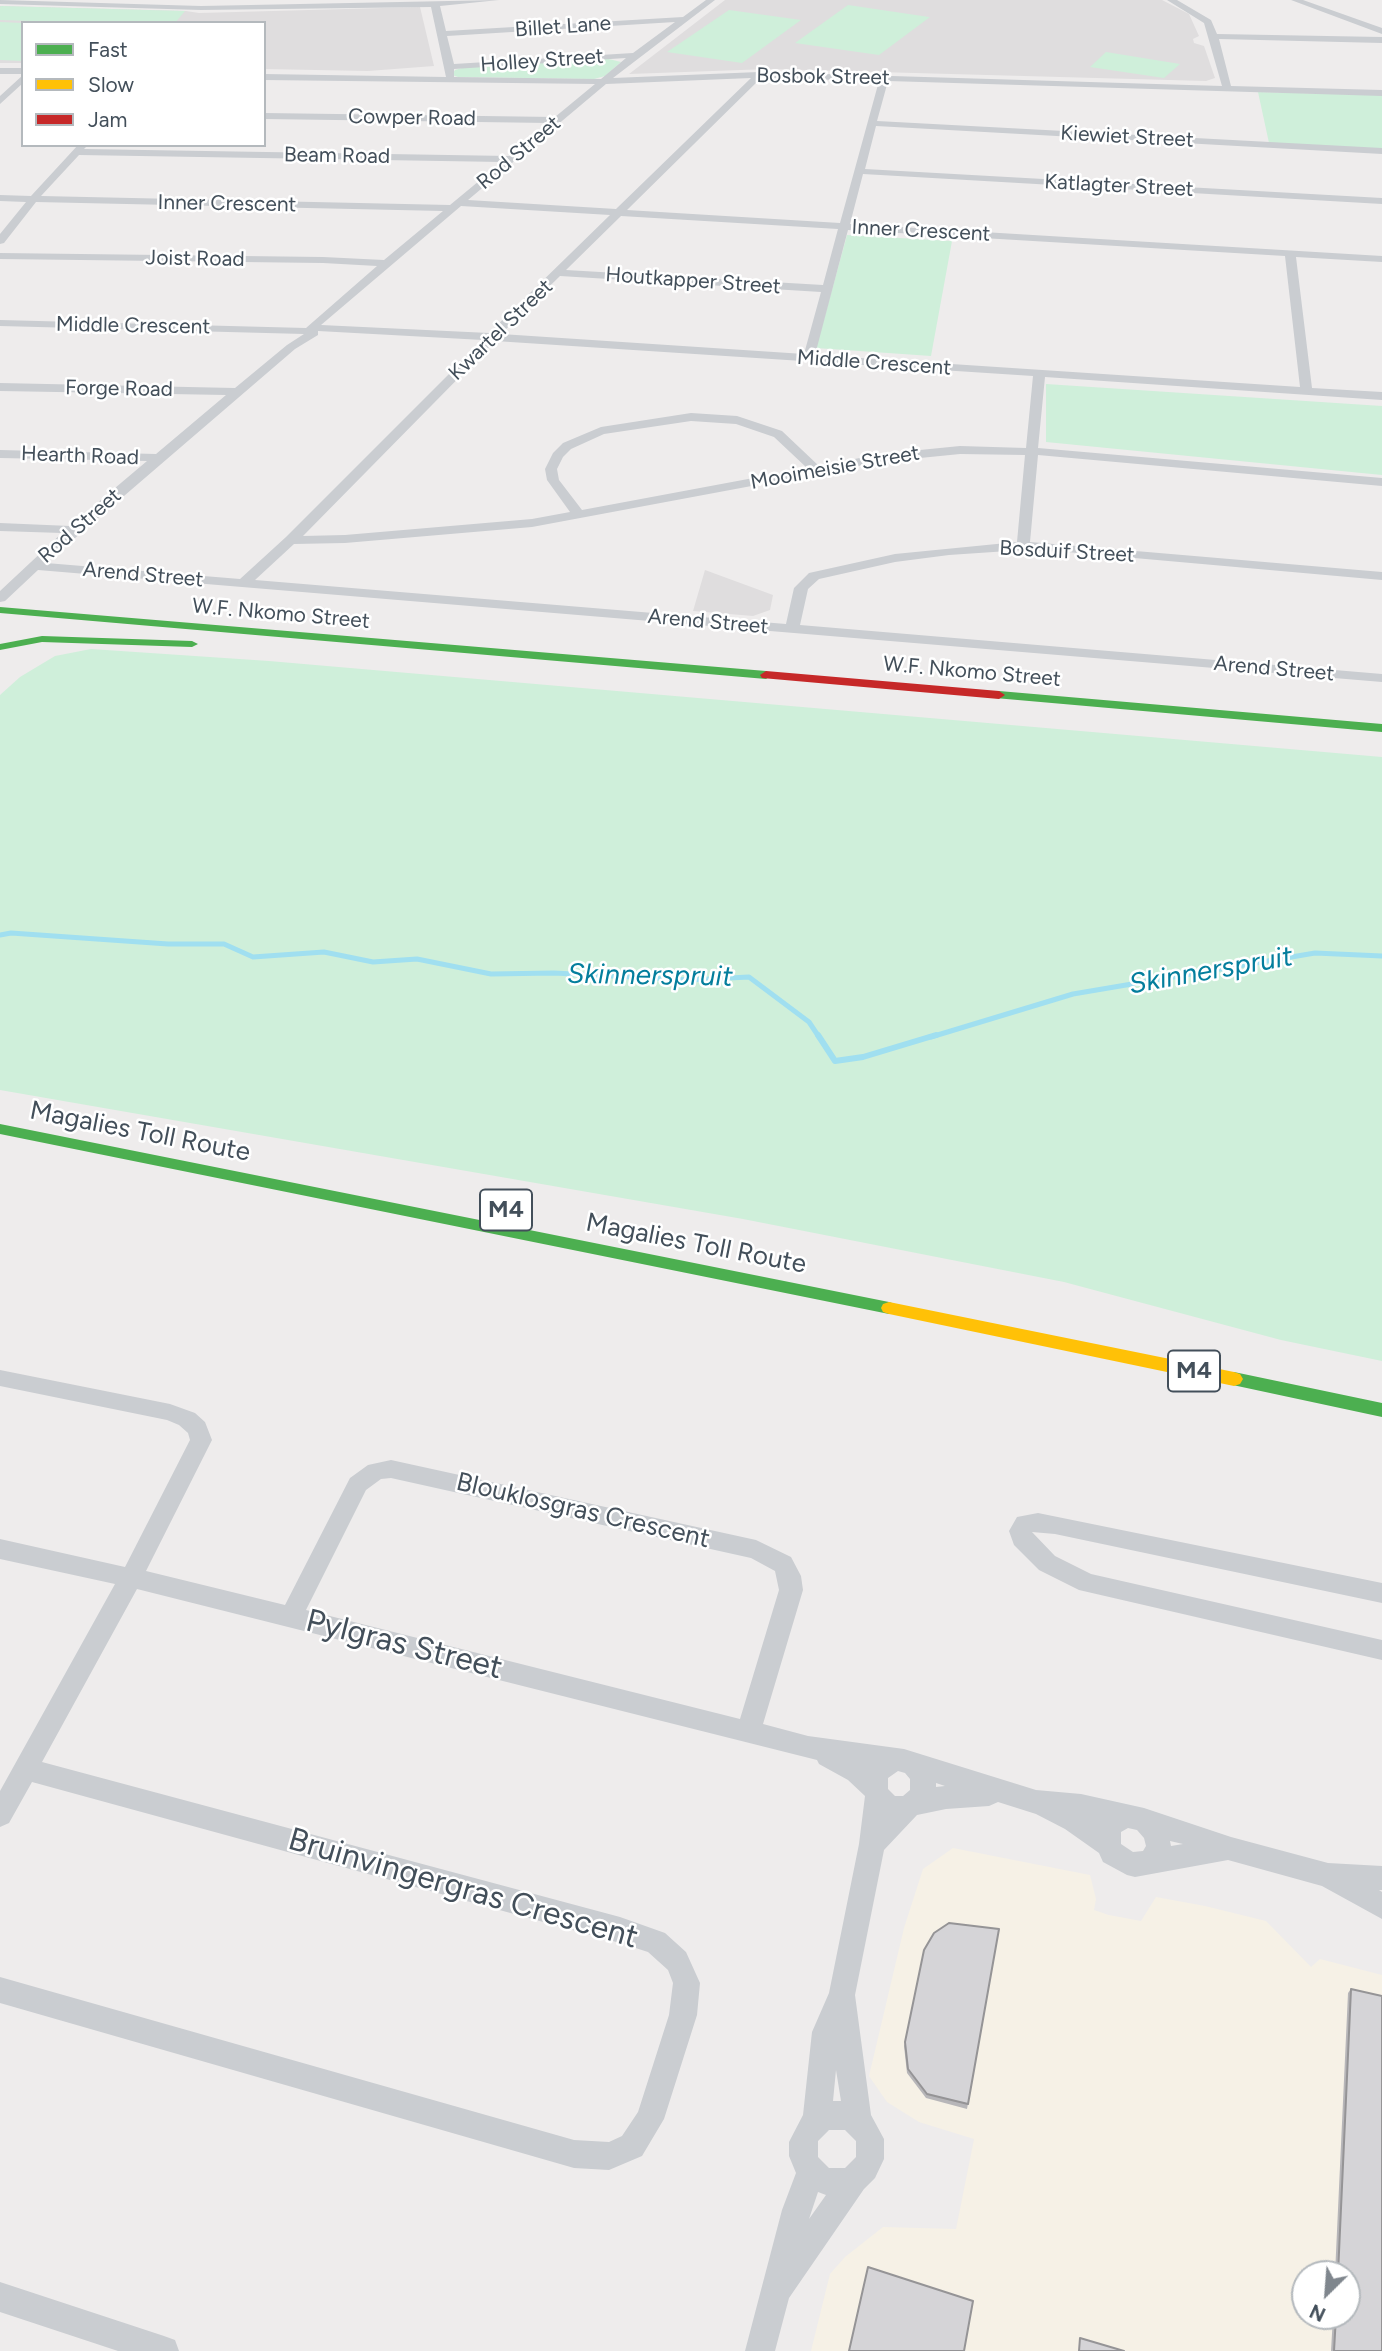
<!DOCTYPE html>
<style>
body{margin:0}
#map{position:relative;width:1382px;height:2351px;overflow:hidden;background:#eeecec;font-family:Figtree,sans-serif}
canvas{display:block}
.legend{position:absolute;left:21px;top:21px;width:245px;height:126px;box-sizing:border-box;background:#fff;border:2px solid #b4b9bd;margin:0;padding:9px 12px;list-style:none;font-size:21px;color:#434f5a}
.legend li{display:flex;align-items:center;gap:14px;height:35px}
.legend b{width:35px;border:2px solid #b4b9bd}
.north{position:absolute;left:1291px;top:2260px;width:70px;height:70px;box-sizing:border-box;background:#fff;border:2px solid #b4b9bd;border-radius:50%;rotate:205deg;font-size:19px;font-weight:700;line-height:28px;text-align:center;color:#434f5a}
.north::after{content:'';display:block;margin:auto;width:24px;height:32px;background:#7f868d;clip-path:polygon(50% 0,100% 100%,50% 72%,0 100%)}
</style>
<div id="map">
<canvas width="1382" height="2351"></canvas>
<ul class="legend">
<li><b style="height:9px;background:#4caf50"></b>Fast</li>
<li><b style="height:9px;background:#ffc107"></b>Slow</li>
<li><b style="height:9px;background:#c62828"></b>Jam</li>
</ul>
<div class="north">N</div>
</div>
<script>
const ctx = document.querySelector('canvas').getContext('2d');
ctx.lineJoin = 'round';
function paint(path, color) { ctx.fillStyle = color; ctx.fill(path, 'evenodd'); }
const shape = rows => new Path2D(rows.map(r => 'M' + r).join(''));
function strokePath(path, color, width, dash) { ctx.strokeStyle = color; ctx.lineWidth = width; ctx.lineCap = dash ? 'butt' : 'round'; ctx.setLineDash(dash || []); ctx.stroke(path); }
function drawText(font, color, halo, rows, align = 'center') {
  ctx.font = font + ' Figtree,sans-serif'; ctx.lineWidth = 5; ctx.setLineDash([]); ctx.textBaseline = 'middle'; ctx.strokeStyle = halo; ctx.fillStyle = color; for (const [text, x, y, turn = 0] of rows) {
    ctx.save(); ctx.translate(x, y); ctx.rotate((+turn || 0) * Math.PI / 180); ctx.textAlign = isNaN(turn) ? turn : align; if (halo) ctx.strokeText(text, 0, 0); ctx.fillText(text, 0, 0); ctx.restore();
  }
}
paint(shape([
 [953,1848,1090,1875,1096,1899,1094,1910,1109,1915,1141,1921,1156,1897,1205,1906,1266,1921,1311,1967,1320,1959,1382,1975,1382,2351,811,2351,830,2274,845,2257,883,2227,956,2229,974,2139,919,2122,887,2102,869,2076,904,1928,923,1869],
 [1305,2274,1347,2274,1347,2316,1305,2316]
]), '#f6f1e6');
paint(shape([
 [725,0,1162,0,1189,14,1199,36,1193,39,1194,43,1204,46,1215,78,1206,81,769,69,629,74],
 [0,6,186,11,199,13,420,7,434,66,368,71,264,69,264,23,23,23,23,63,0,63],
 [705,570,773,595,770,610,753,616,693,611]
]), '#dfddde');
paint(shape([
 [848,5,929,17,930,17,879,55,795,43],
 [0,7,1,6,185,11,175,23,95,23,0,20],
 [729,10,801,20,742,63,667,52],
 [0,22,23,23,23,61,0,60],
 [1106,52,1180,64,1164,78,1090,67],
 [605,58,621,62,605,76,594,79,458,77,452,75,455,70,465,67],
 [1258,92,1382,95,1382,149,1269,143],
 [847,235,952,241,931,356,816,348],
 [1046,384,1382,406,1382,475,1046,442],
 [91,649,269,661,1382,757,1382,1361,1281,1340,1064,1282,743,1219,0,1090,0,695,20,677,55,656]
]), '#cfefda');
strokePath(shape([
 [0,935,11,933,168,944,224,944,253,957,324,952,373,962,417,959,491,974,554,973,689,980,749,977,809,1022,819,1037],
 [931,1037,1073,994,1315,953,1382,956]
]), '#a0dff0', 5);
strokePath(shape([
 [818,1035,835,1061,863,1057,936,1035]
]), '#a0dff0', 6);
paint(shape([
 [0,0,201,6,499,0,440,6,446,31,683,17,706,0,715,0,613,78,759,72,1222,86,1204,23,1167,0,1177,0,1211,20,1217,34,1382,37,1382,43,1219,39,1231,86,1382,90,1382,96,888,81,877,121,1382,148,1382,154,876,126,865,169,1382,198,1382,204,863,174,850,224,1382,256,1382,262,1296,257,1312,388,1382,392,1382,400,1045,377,1038,448,1382,478,1382,486,1038,455,1030,542,1382,572,1382,580,1067,552,1023,550,949,555,895,562,819,579,808,589,800,625,1382,674,1382,682,38,570,5,601,0,602,0,591,62,533,0,531,0,523,70,526,147,461,0,458,0,450,156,454,226,395,0,391,0,383,235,388,287,345,304,334,0,326,0,320,306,328,377,266,323,263,0,259,0,253,323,257,384,260,443,211,36,202,4,243,0,244,0,234,26,202,0,201,0,195,31,196,78,145,88,145,84,149,509,156,549,123,264,119,264,113,555,117,595,84,264,80,264,74,446,77,431,7,201,10,0,4,0,0],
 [675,22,633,53,454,64,447,36,675,22],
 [626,58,601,79,454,77,454,69,626,58],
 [751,78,616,209,468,200,606,84,751,78],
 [761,78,879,81,840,223,627,210,761,78],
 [79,155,502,162,450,205,41,196,79,155],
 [461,206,610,215,489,333,321,325,461,206],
 [621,216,838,229,823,285,566,270,621,216],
 [848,230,1285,256,1300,387,815,355,848,230],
 [560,276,821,292,804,354,501,334,560,276],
 [318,331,483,340,286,537,240,579,46,563,295,349,318,335,318,331],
 [495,341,1033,376,1026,448,960,446,880,454,819,466,782,431,737,416,691,413,601,427,563,443,553,453,545,469,547,480,570,512,532,519,345,535,303,536,495,341],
 [691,421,736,424,774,437,807,468,582,510,559,480,557,469,563,457,571,449,604,434,691,421],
 [960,454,1025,455,1017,542,895,554,809,573,794,588,786,624,255,580,294,544,345,543,532,527,880,462,960,454],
 [1291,0,1303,0,1382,28,1382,34,1291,0],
 [0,68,23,68,23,74,0,74,0,68],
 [23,75,23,83,0,104,0,96,23,75],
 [0,1370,170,1404,195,1413,205,1422,212,1440,146,1571,285,1605,350,1478,368,1465,391,1460,756,1540,791,1557,801,1576,803,1590,763,1724,808,1736,904,1749,1036,1790,1081,1794,1144,1808,1231,1837,1328,1863,1382,1866,1382,1890,1379,1890,1382,1892,1382,1919,1322,1886,1228,1860,1135,1877,1127,1875,1103,1862,1099,1853,1065,1829,1036,1814,998,1802,989,1806,946,1809,917,1815,884,1850,855,1995,871,2115,884,2139,884,2159,875,2178,864,2189,789,2298,775,2351,745,2351,782,2210,796,2173,789,2156,789,2142,803,2115,812,2032,829,1993,859,1844,865,1796,848,1780,819,1764,817,1760,137,1589,42,1762,620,1917,665,1933,686,1952,700,1983,697,2015,664,2119,642,2156,609,2170,574,2168,0,2003,0,1977,574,2140,609,2142,622,2136,638,2112,669,2015,673,1983,668,1970,648,1952,620,1943,32,1782,9,1823,0,1827,0,1791,115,1584,0,1559,0,1539,125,1567,190,1440,188,1433,179,1425,167,1420,0,1386,0,1370],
 [391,1478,751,1558,775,1571,779,1590,740,1719,306,1610,366,1490,381,1479,391,1478],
 [898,1771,905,1773,910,1779,910,1790,903,1796,895,1796,888,1789,888,1778,898,1771],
 [936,1783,945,1786,936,1787,936,1783],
 [1128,1828,1137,1830,1144,1838,1146,1846,1143,1851,1133,1852,1121,1844,1121,1832,1128,1828],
 [1170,1841,1183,1844,1171,1846,1170,1841],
 [836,2070,841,2101,833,2101,836,2070],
 [829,2130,845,2130,856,2141,856,2157,845,2168,829,2168,818,2157,818,2141,829,2130],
 [818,2192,826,2195,809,2219,818,2192],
 [1038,1513,1382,1583,1382,1603,1055,1534,1032,1532,1055,1556,1091,1574,1382,1640,1382,1660,1079,1590,1039,1570,1014,1545,1009,1531,1017,1517,1038,1513],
 [0,2282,164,2336,175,2340,179,2351,118,2351,0,2312,0,2282]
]), '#cacdd1');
paint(shape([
 [0,607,766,671,772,675,766,679,0,613,0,607],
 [42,636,192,641,198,644,192,647,42,642,0,650,0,644,42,636],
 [999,691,1382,724,1382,732,995,698,993,695,999,691],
 [0,1124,889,1302,895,1304,897,1308,895,1312,889,1314,0,1134,0,1124],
 [1234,1372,1382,1403,1382,1417,1228,1384,1225,1379,1228,1374,1234,1372]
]), '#4caf50');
paint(shape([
 [889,1302,1234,1372,1240,1374,1243,1379,1240,1384,1234,1386,889,1314,883,1312,881,1308,883,1304,889,1302]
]), '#ffc107');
paint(shape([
 [766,671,999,691,1005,695,999,699,762,678,760,675,766,671]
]), '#c62828');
paint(shape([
 [999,1929,967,2109,926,2098,907,2073,904,2046,905,2042],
 [1351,1989,1382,2351,1331,2351,1333,2316,1347,2316,1347,2274,1335,2274,1348,1993]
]), '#b7b6b9');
const building = shape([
 [949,1923,999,1929,968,2104,927,2094,908,2069,905,2042,924,1950,934,1933,949,1923],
 [1351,1989,1382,1996,1382,2351,1334,2351,1336,2316,1347,2316,1347,2274,1338,2274,1351,1989],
 [868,2267,973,2301,964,2351,849,2351,868,2267],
 [1080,2338,1124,2351,1079,2351,1080,2338]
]);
paint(building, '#d5d4d7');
strokePath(building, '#959496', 2);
drawText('21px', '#434f5a', '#fff', [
 ["Billet Lane",563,27,-4],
 ["Holley Street",542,61,-4],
 ["Bosbok Street",823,77,1],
 ["Cowper Road",412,118,1],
 ["Kiewiet Street",1127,137,3],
 ["Rod Street",519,153,-40],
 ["Beam Road",337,156,1],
 ["Katlagter Street",1119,186,3],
 ["Inner Crescent",227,204,1],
 ["Inner Crescent",921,231,3],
 ["Joist Road",195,259,1],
 ["Houtkapper Street",693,281,4],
 ["Middle Crescent",133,326,1],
 ["Kwartel Street",501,330,-44],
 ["Middle Crescent",874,363,4],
 ["Forge Road",119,389,1],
 ["Hearth Road",80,456,2],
 ["Mooimeisie Street",835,468,-10],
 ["Rod Street",80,526,-41],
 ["Bosduif Street",1067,552,3],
 ["Arend Street",143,575,5],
 ["W.F. Nkomo Street",281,614,5],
 ["Arend Street",708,622,5],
 ["Arend Street",1274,669,5],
 ["W.F. Nkomo Street",972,672,5]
]);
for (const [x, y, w] of [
 [506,1210,52],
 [1194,1371,52]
]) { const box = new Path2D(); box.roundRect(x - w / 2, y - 20.5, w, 41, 5); ctx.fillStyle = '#fff'; ctx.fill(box); strokePath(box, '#434f5a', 2); }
drawText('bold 24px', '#434f5a', null, [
 ["M4",506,1210],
 ["M4",1194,1371]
]);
drawText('26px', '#434f5a', '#fff', [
 ["Magalies Toll Route",140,1132,11],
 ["Magalies Toll Route",696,1244,11],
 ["Blouklosgras Crescent",583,1511,13]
]);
drawText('italic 28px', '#047e9d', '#fff', [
 ["Skinnerspruit",1211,971,-10],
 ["Skinnerspruit",650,976,1]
]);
drawText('32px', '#434f5a', '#fff', [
 ["Pylgras Street",404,1645,14],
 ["Bruinvingergras Crescent",463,1889,16]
]);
</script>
